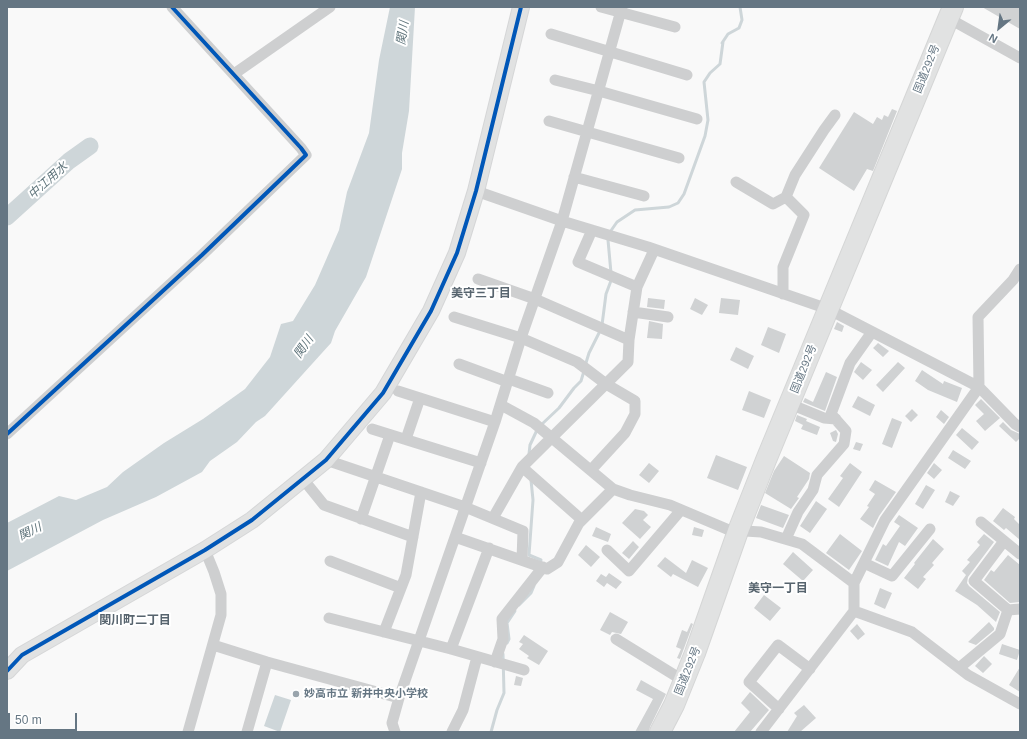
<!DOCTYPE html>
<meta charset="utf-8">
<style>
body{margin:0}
#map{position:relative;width:1027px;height:739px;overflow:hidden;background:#f9f9f9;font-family:Arial,sans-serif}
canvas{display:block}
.frame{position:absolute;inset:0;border:8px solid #657683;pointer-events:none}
.north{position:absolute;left:979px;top:8px;width:40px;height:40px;-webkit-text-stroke:3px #fff;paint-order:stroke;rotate:209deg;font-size:11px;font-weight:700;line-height:16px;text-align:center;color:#657683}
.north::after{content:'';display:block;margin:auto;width:14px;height:18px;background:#657683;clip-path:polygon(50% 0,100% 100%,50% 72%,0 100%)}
.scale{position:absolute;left:8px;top:713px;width:69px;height:18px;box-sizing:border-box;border:2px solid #657683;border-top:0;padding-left:5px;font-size:12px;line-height:14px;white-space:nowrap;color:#657683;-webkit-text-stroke:3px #fff;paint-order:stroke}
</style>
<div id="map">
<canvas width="1027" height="739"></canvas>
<div class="frame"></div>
<div class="north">N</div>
<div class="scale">50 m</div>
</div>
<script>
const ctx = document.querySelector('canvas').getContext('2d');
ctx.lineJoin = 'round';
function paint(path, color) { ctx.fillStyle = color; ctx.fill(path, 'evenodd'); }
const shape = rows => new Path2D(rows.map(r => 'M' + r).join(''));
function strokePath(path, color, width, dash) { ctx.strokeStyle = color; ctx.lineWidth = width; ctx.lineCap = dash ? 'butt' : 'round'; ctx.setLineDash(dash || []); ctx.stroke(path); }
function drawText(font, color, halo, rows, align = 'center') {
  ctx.font = font + ' Arial,"Noto Sans JP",sans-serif'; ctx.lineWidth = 4; ctx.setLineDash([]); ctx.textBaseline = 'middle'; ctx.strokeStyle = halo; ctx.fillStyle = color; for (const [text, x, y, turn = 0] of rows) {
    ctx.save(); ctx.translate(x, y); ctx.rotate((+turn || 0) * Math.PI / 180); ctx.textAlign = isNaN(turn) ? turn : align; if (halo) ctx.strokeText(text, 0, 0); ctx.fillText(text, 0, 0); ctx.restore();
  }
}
paint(shape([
 [390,7,415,7,409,111,402,153,402,169,366,277,335,331,331,343,265,416,256,422,237,442,210,461,202,472,156,497,103,520,7,571,7,523,59,496,76,500,107,487,123,472,164,443,203,419,245,389,270,357,281,324,293,321,315,285,339,230,347,192,369,133,379,60],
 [275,695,291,700,280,732,264,726]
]), '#ced6d9');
strokePath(shape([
 [611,273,608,240,610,232,617,222,635,210,669,207,678,203,684,194,705,136,708,120,704,82,710,73,720,64,723,42,722,43,728,34,739,28,742,20,740,7],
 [602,325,606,294,612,278],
 [585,366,589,353,600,331],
 [541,425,559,408,574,388,581,381,584,371],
 [529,454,530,445,537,430],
 [531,480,533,500,529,555,541,560,540,564],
 [519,605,531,593,534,586],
 [507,643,509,639,507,623,515,611],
 [491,732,497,710,504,693,503,654]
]), '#ced6d9', 3);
strokePath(shape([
 [7,217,69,161,90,146]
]), '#ced6d9', 17);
paint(shape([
 [982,7,1020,7,1020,29],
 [892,109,897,111,873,171,867,169,854,191,819,168,854,112,873,124,877,117,882,120,884,115,888,117],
 [648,298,665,300,664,309,647,307],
 [695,298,708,305,702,315,690,309],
 [721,298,740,300,738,315,719,313],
 [649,321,663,324,662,339,647,338],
 [837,322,844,326,842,332,834,329],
 [768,327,786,334,779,353,761,345],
 [878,343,889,351,883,357,873,348],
 [736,347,754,356,748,369,730,360],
 [861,362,872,370,863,380,854,372],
 [898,362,905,368,883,392,876,385],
 [922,370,943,384,944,381,962,388,957,402,928,390,915,381],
 [826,372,837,377,825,411,803,402,805,398,813,402],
 [749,391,771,400,764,418,742,410],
 [858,396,875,405,870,416,852,407],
 [981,399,1000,418,985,431,976,421,984,414,975,405],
 [912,409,918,415,911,422,905,416],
 [941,410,949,417,944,424,936,417],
 [797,415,807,419,806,421,820,427,817,435,801,429,803,425,795,421],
 [892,418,902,422,892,448,882,444],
 [1003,422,1011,430,1020,434,1020,438,1016,442,999,426],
 [962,428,979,442,972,450,956,435],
 [836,430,838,434,836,442,833,441,830,433],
 [856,442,863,444,860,451,853,449],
 [953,450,971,461,965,469,948,458],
 [716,455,747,467,738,490,707,478],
 [784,456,810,473,809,479,797,497,799,498,791,509,765,493,774,471],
 [649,463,659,471,649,483,639,475],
 [850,463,862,472,839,507,828,499,843,478,840,476],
 [934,463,942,470,934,479,927,473],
 [875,480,896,492,879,516,873,528,860,519,869,507,867,506,875,494,869,490],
 [926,485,935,490,923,509,915,504],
 [950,491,960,496,953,506,945,502],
 [816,501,827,509,810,533,800,526],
 [761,505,789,515,783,528,756,518],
 [1003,508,1015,517,1014,519,1020,525,1020,540,1006,528,1004,530,993,521],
 [635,509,644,511,648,515,643,520,651,527,640,539,622,523],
 [899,515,918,528,905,546,899,542,888,566,875,560,883,544,886,546,900,526,894,522],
 [596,527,611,534,608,542,592,536],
 [694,527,704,530,702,537,692,535],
 [840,534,862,551,849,570,826,553],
 [984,534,994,542,968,577,967,583,969,586,1000,612,996,622,977,605,955,591,966,575,962,571,970,562,967,560,980,545,977,542],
 [933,539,944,549,932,563,934,565,923,577,926,579,918,589,904,578,915,564,914,563],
 [633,541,639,547,629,559,622,553],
 [586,545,600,557,591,567,578,555],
 [793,552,813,570,803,581,783,564],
 [1008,555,1020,565,1020,602,1010,603,984,580,991,570,994,572],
 [665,557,686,573,692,560,708,568,698,587,673,574,671,577,657,566],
 [609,573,622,582,616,589,607,583,604,587,596,581,601,574,606,577],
 [880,588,892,593,885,609,874,604],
 [764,595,781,608,770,621,754,608],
 [610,612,628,622,621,634,612,632,610,635,600,630],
 [989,622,994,628,994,630,976,645,968,642],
 [691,623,693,624,680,659,677,658,681,649,676,647,682,630,687,632],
 [857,624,865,634,858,640,850,631],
 [524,635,548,651,539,665,527,658,529,656,519,649,523,644,519,642],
 [1002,644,1020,650,1017,660,999,654],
 [984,656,992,664,983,673,975,666],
 [1020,667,1020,692,1009,685],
 [516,676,523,678,521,686,514,685],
 [641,680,666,694,650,727,649,732,635,732,653,699,636,690],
 [750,692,769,710,750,732,734,732,750,712,741,703],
 [804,705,816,718,800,732,787,732,797,716,794,713]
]), '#d0d2d3');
const secondary = shape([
 [7,671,22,655,205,550,252,520,326,460,383,393,431,311,457,253,476,191,521,7]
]);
const highway = shape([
 [660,732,674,705,695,653,738,531,766,460,953,7]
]);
strokePath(secondary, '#d5d6d7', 18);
strokePath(highway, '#d5d6d6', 22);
strokePath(shape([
 [601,7,675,27],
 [948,18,1020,58],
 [551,34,687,75],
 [234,74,330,7],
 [555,80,599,91,697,119],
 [549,121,679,158],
 [574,177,644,196],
 [736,182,773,204,786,197],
 [476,191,562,221,648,247,828,309,979,387,1015,424,1020,427],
 [592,230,578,262,637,287],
 [478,279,535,299,629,340,628,362,522,467],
 [783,294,783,267,804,215,786,197,795,175,824,130,835,115],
 [633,312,668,317],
 [454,317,521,338,577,362,606,384,635,401,635,414,625,433,591,470],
 [629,340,637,287,654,250],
 [459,364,508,382],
 [509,379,548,393],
 [398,391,495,422],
 [790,404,824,418,836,419],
 [501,405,534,423,613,489,630,495,670,505,729,530,761,532,802,544,854,583],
 [372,429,481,463],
 [7,434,202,255,306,155,301,148,172,7],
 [406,439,420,398],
 [326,460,465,507,523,531,522,560],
 [303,479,324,505,413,537],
 [493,518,522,467,582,520],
 [361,519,390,435],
 [981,522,1020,554],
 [455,537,547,569,558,562,579,523,613,489],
 [786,539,798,512,813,490,817,475,844,444,846,431,831,414,850,363,872,332],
 [1004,541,974,581,1008,610],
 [607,550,629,571,681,510],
 [330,561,401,588],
 [864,563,892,576,930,529],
 [854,611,912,632,968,675,1020,704],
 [329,618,451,649,524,670],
 [384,632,406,575,421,492],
 [616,639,684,681],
 [213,645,267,662,399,698],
 [451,649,489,548],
 [495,662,503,639,502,619,543,567],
 [959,668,1000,634,1008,610,1020,609],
 [779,709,749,682,778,645,810,669],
 [188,732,221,615,221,594,214,572,205,550],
 [247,732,267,662],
 [395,732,392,723,399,698,495,422,521,338,562,221,622,7],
 [452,732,463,710,477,657],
 [761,732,854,611,854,583,885,520,979,387,978,317,1013,280,1020,269]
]), '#cecfd0', 11);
strokePath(secondary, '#e1e2e2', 16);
strokePath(highway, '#e1e2e2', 20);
strokePath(shape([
 [7,434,202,255,306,155,301,148,172,7],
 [7,671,22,655,205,550,252,520,326,460,383,393,431,311,457,253,476,191,521,7]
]), '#0057b8', 4);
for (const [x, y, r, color] of [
 [296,694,4,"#99a4ac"]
]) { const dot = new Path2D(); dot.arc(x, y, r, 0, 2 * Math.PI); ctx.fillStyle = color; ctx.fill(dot); strokePath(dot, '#fff', 1.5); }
drawText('11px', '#657683', '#fff', [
 ["国道292号",927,69,-68],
 ["国道292号",804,369,-68],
 ["国道292号",688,671,-68]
]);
drawText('bold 11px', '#657683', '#fff', [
 ["妙高市立 新井中央小学校",304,694]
], 'left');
drawText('italic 12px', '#60757c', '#fff', [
 ["関川",403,33,-81],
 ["中江用水",48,181,-42],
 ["関川",304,347,-55],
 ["関川",30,532,-26]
]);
drawText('bold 12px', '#57646e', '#fff', [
 ["美守三丁目",481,294],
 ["美守一丁目",778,589],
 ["関川町二丁目",135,621]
]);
</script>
